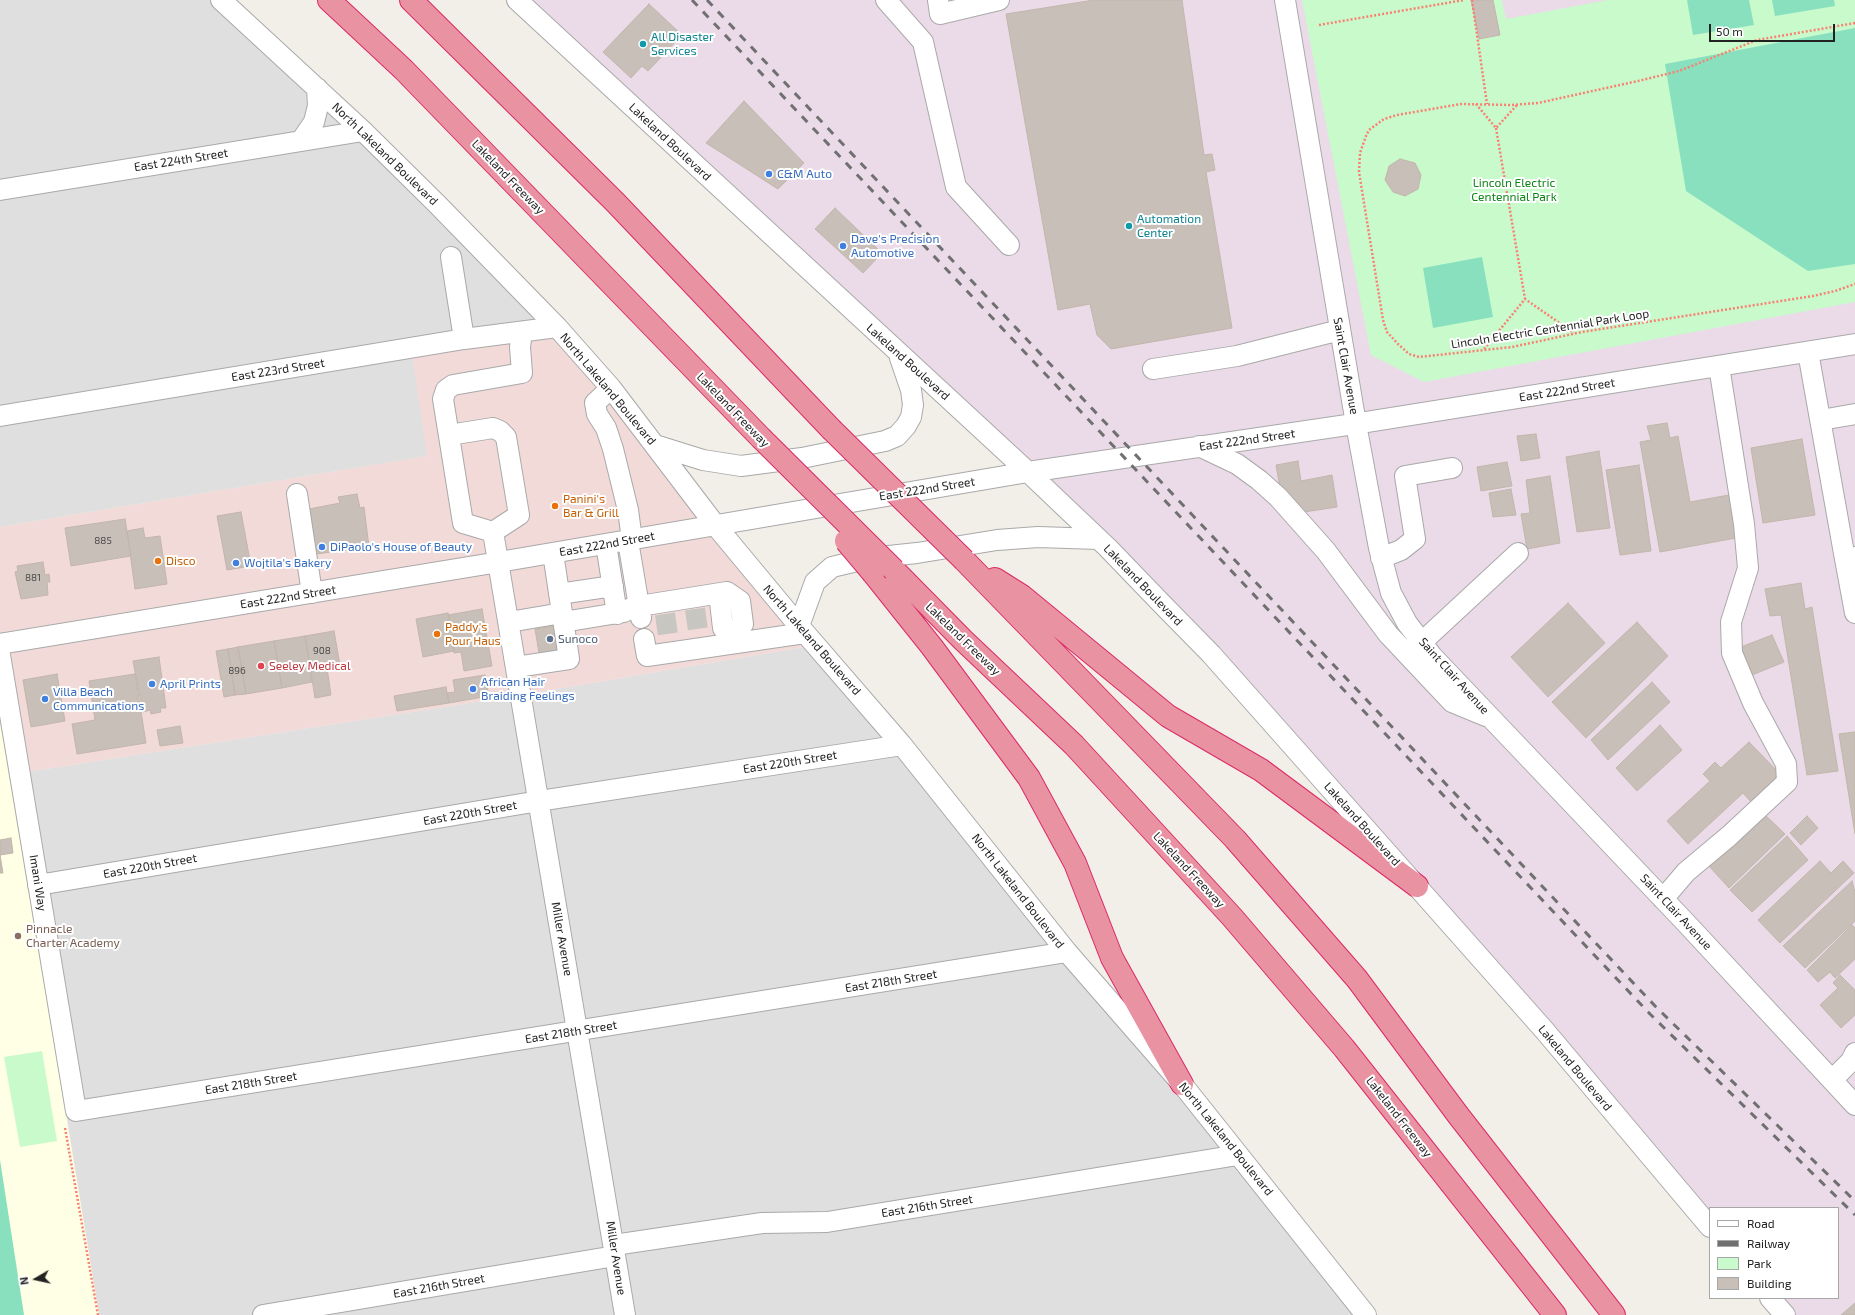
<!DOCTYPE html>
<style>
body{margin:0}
#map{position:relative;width:1855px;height:1315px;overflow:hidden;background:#f2efe9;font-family:"Exo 2",sans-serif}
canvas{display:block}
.legend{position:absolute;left:1709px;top:1207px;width:130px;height:92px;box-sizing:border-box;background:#fff;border:1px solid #a7a7a7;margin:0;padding:5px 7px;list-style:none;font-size:12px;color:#222}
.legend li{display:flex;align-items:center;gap:8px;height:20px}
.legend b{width:20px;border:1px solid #a7a7a7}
.north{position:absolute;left:16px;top:1259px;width:40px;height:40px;-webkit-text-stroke:3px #fff;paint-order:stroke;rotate:261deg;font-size:11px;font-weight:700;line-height:16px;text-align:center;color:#222}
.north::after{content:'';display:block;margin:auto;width:14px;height:18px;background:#222;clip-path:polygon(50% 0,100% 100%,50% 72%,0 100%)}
.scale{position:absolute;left:1709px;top:24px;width:126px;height:18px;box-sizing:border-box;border:2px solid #222;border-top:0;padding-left:5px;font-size:12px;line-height:14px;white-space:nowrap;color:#222;-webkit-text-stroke:3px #fff;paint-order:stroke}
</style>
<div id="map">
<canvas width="1855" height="1315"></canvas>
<ul class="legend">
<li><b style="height:5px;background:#fff"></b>Road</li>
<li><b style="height:5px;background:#707070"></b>Railway</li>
<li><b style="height:11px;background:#c8facc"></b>Park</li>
<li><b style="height:11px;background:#c7bfb8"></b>Building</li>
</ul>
<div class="north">N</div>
<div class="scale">50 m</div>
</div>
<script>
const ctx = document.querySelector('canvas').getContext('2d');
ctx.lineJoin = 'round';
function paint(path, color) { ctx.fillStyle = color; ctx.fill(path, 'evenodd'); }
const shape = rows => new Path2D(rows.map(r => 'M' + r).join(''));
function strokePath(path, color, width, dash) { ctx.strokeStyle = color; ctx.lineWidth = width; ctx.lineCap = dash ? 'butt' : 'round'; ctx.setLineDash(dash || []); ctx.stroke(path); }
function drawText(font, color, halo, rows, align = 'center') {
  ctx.font = font + ' "Exo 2",sans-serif'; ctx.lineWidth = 4; ctx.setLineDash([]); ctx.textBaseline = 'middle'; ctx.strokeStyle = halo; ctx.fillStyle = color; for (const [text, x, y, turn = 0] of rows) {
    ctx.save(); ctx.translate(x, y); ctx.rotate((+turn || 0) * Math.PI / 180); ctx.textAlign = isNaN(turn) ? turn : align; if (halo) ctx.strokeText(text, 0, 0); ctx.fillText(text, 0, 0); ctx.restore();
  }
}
paint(shape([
 [0,0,221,0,557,327,428,456,0,527],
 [816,645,1366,1315,99,1315,66,1112,75,1111,20,773,521,695]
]), '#e0dfdf');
paint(shape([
 [557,327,816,645,521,695,20,773,0,655,0,527,427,456,411,348]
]), '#f2dad9');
paint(shape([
 [517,0,1855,0,1855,1315,1785,1315,1770,1298,1838,1298,1838,1208,1710,1208,1710,1227,1211,654]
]), '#ebdbe8');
paint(shape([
 [0,710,19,832,99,1315,0,1315]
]), '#ffffe5');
paint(shape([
 [1302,0,1502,0,1506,19,1608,0,1855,0,1855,302,1424,382,1371,355],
 [42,1051,57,1141,20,1147,4,1057]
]), '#c8facc');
paint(shape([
 [1687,0,1749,0,1754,25,1693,35],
 [1772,0,1834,0,1835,6,1775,16],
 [1855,28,1855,264,1808,271,1686,191,1665,64],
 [1482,257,1493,317,1433,328,1423,268],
 [0,1160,24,1315,0,1315]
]), '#88e0be');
const building = shape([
 [1094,0,1182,0,1204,155,1212,154,1215,170,1206,172,1232,328,1111,349,1097,335,1090,304,1058,310,1006,14,1094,0],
 [1471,0,1493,0,1500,35,1479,39,1471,0],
 [649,4,682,35,648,71,642,66,631,78,603,52,649,4],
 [744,101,804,163,778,189,706,143,744,101],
 [1400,159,1415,163,1421,175,1418,189,1405,196,1393,192,1385,180,1389,166,1400,159],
 [835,208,882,253,863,273,815,229,835,208],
 [1667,423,1670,438,1678,436,1690,502,1729,495,1736,538,1660,552,1640,442,1651,440,1647,426,1667,423],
 [1536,434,1540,458,1521,461,1517,436,1536,434],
 [1802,439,1815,515,1763,523,1751,448,1802,439],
 [1599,451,1610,528,1577,532,1566,457,1599,451],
 [1298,461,1301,481,1332,475,1337,507,1304,512,1280,488,1276,465,1298,461],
 [1507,462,1512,486,1481,491,1477,467,1507,462],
 [1639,465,1651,551,1620,555,1606,470,1639,465],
 [1550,476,1560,543,1527,549,1521,514,1530,513,1526,480,1550,476],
 [1511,489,1516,515,1493,517,1489,493,1511,489],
 [357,494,360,508,364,507,369,547,316,554,309,509,340,503,338,497,357,494],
 [241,512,251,566,227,570,217,516,241,512],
 [125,519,131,556,71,566,65,528,125,519],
 [143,528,145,538,160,536,167,584,135,589,127,531,143,528],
 [43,562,45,575,49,574,50,582,47,582,48,595,21,599,15,572,18,571,17,566,43,562],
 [1801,583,1805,609,1812,607,1838,771,1807,775,1781,615,1770,616,1765,589,1801,583],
 [1568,603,1605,643,1548,697,1511,657,1568,603],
 [482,609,492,666,464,671,461,652,454,653,451,635,456,634,455,628,451,629,448,615,482,609],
 [448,613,451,629,455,628,456,634,451,635,454,651,423,657,416,619,448,613],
 [1637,622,1668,656,1586,738,1552,702,1637,622],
 [554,626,558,650,539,653,535,629,554,626],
 [334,631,340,665,327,668,331,695,315,698,305,636,334,631],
 [1772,635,1784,662,1752,675,1741,647,1772,635],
 [305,636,312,682,282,688,274,641,305,636],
 [274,641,282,688,246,694,238,647,274,641],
 [238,647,246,694,235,695,228,649,238,647],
 [228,649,235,695,224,697,216,651,228,649],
 [159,657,166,708,160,708,161,712,151,714,150,710,143,712,133,661,159,657],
 [57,674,65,721,31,727,23,680,57,674],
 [135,674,146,743,77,754,72,724,95,720,89,681,135,674],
 [485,675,489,696,449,703,447,693,455,692,453,680,485,675],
 [1652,682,1670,702,1608,760,1591,740,1652,682],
 [446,687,449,703,397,711,394,696,446,687],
 [1660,725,1682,750,1637,791,1616,768,1660,725],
 [180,726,183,743,160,746,157,730,180,726],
 [1855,732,1855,834,1839,734,1855,732],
 [1749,742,1781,775,1752,803,1743,793,1688,844,1667,821,1710,781,1703,774,1715,762,1721,768,1749,742],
 [1763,813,1785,834,1729,888,1708,865,1763,813],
 [1807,816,1818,828,1801,845,1790,833,1807,816],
 [1787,836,1808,860,1752,912,1730,890,1787,836],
 [11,838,13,853,0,855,3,873,0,873,0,840,11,838],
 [1820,861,1831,873,1843,861,1854,873,1780,943,1758,920,1820,861],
 [1852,881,1855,892,1855,921,1805,968,1783,946,1852,881],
 [1852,925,1855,928,1855,959,1835,978,1830,972,1818,982,1807,970,1852,925],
 [1840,975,1855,990,1855,1015,1841,1028,1820,1005,1838,988,1833,983,1840,975],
 [1855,1303,1855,1315,1841,1315,1855,1303]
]);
paint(building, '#c7bfb8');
strokePath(building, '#c4b6ab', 1);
strokePath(shape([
 [695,609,698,630],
 [665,614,668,635]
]), '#c8c6c1', 20, [20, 10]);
const minor = shape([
 [221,0,363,131,437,204,557,327,611,388,716,526,799,626,902,745,1067,952,1182,1084,1366,1315],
 [517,0,1028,472,1108,548,1161,603,1211,654,1545,1031,1710,1227],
 [886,0,923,42,956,187,1009,245],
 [938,0,940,14,999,0],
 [1285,0,1356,424,1379,548,1391,593,1407,623,1432,656,1687,924,1855,1105],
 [301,141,314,122,318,106,317,88],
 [0,190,363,131],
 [451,257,464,339],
 [522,332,520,347,522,373,453,385,446,390,443,399,463,523,493,532,625,1315],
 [1808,352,1845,559,1855,557],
 [1153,369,1237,356,1340,330],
 [611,388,595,403,597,414,606,428,613,449,628,510,632,540],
 [0,416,464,339,557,327],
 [1821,420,1855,414],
 [449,435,493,428,500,431,506,437,519,515,493,532],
 [655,445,703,460,741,466,802,458,885,441,897,436,906,426,911,417,913,405,911,390,900,358],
 [1199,446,1237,464,1259,480,1278,497,1326,551,1388,634,1452,702,1486,716],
 [297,494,312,593],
 [628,541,641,618],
 [606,544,617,614],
 [1381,558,1401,550,1415,539,1405,476,1452,468],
 [1845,559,1855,613],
 [727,592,720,602,723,628,732,634,734,643],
 [559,594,613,586],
 [509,622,562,613],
 [563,622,624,612,633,607,727,592,740,601,743,624,732,634],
 [799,626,815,582,832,567,870,558,917,553,997,540,1038,537,1098,539],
 [644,639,647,656,805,633],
 [1422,642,1518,553],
 [0,644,499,562,1028,472,1354,424,1855,344],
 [0,655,76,1111,1067,952],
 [516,667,569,659,553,553],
 [38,885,539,801,902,745],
 [1663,899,1686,872,1729,836,1787,782,1786,764,1753,703,1732,653,1731,622,1748,568,1744,524,1719,366],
 [1832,1080,1851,1061,1855,1053],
 [614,1245,762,1223,827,1222,1238,1155],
 [1770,1298,1785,1315],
 [263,1315,615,1256]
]);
const highway = shape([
 [329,0,404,70,761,438],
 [411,0,615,202,831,429],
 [964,560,1235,839,1357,979,1458,1115,1614,1315],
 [894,570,963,640,1074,745,1232,917,1344,1048,1555,1315],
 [873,573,932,647,1029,778,1075,863,1112,958,1182,1084],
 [995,579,1022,596,1168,716,1261,770,1417,886]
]);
strokePath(minor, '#a9a9a9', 22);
strokePath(highway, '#dc2a67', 24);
strokePath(shape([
 [1472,0,1487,104],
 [1855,23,1757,40,1679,71,1638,81,1538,103,1511,105,1461,104,1397,115,1384,119,1369,130,1366,136,1360,153,1359,172,1383,320,1387,332,1398,344,1409,354,1419,357,1512,347,1582,332,1813,296,1835,291,1855,284],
 [1319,25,1464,0],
 [1476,104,1496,128,1517,105],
 [1496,128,1525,299],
 [1484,349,1525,299,1574,333],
 [65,1128,98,1315]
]), '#fa8072', 2.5, [2, 2]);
strokePath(minor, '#fff', 20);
strokePath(highway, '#e892a2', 22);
strokePath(shape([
 [692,0,1650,1014,1855,1215],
 [707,0,1656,1007,1855,1201]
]), '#707070', 3, [8, 8]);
const highwayBridge = shape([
 [831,429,964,560],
 [761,438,894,570],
 [846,541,873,573]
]);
strokePath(highwayBridge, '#dc2a67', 24, []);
strokePath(highwayBridge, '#e892a2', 22);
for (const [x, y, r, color] of [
 [643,44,4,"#0f9aa8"],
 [769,174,4,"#3f7fe0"],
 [1129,226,4,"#0f9aa8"],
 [843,246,4,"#3f7fe0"],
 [555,506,4,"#e8710a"],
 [322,547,4,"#3f7fe0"],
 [158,561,4,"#e8710a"],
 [236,563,4,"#3f7fe0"],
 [437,634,4,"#e8710a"],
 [550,639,4,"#5c6f8a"],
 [261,666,4,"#e0444e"],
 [152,684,4,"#3f7fe0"],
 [473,689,4,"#3f7fe0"],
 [45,699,4,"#3f7fe0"],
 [18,936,4,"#8d6e63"]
]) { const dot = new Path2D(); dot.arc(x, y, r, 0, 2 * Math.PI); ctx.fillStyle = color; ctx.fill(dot); strokePath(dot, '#fff', 1.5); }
drawText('10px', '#4b4948', null, [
 ["885",103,541],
 ["881",33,578],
 ["908",322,651],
 ["896",237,671]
]);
drawText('12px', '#0d838f', '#fff', [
 ["All Disaster",651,37],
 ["Services",651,51],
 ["Automation",1137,219],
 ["Center",1137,233]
], 'left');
drawText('12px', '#222', '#fff', [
 ["Lakeland Boulevard",670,142,43],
 ["North Lakeland Boulevard",385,154,44],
 ["East 224th Street",181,160,-9],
 ["Lakeland Freeway",508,177,46],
 ["Lincoln Electric Centennial Park Loop",1550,329,-9],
 ["Lakeland Boulevard",908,362,42],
 ["Saint Clair Avenue",1346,366,80],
 ["East 223rd Street",278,370,-9],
 ["North Lakeland Boulevard",608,389,50],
 ["East 222nd Street",1567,390,-9],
 ["Lakeland Freeway",733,410,46],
 ["East 222nd Street",1247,440,-8],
 ["East 222nd Street",927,489,-9],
 ["East 222nd Street",607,544,-10],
 ["Lakeland Boulevard",1143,585,46],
 ["East 222nd Street",288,597,-9],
 ["Lakeland Freeway",963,639,44],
 ["North Lakeland Boulevard",812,640,49],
 ["Saint Clair Avenue",1454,676,48],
 ["East 220th Street",790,762,-9],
 ["East 220th Street",470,813,-10],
 ["Lakeland Boulevard",1362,824,48],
 ["East 220th Street",150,866,-10],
 ["Lakeland Freeway",1189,870,47],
 ["Imani Way",38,883,81],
 ["North Lakeland Boulevard",1018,891,52],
 ["Saint Clair Avenue",1676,912,47],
 ["Miller Avenue",562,939,80],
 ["East 218th Street",891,981,-9],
 ["East 218th Street",571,1032,-9],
 ["Lakeland Boulevard",1575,1068,50],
 ["East 218th Street",251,1083,-9],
 ["Lakeland Freeway",1399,1117,52],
 ["North Lakeland Boulevard",1226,1139,51],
 ["East 216th Street",927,1206,-9],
 ["Miller Avenue",616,1258,81],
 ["East 216th Street",439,1286,-10]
]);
drawText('12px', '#366cbe', '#fff', [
 ["C&M Auto",777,174],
 ["Dave's Precision",851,239],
 ["Automotive",851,253],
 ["DiPaolo's House of Beauty",330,547],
 ["Wojtila's Bakery",244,563],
 ["African Hair",481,682],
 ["Braiding Feelings",481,696],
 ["April Prints",160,684],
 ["Villa Beach",53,692],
 ["Communications",53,706]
], 'left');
drawText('12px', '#0c8416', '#fff', [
 ["Lincoln Electric",1514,183],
 ["Centennial Park",1514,197]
]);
drawText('12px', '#c56008', '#fff', [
 ["Panini's",563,499],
 ["Bar & Grill",563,513],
 ["Disco",166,561],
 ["Paddy's",445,627],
 ["Pour Haus",445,641]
], 'left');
drawText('12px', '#4e5e75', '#fff', [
 ["Sunoco",558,639]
], 'left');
drawText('12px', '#be3a42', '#fff', [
 ["Seeley Medical",269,666]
], 'left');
drawText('12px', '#785e54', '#fff', [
 ["Pinnacle",26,929],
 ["Charter Academy",26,943]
], 'left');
</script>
